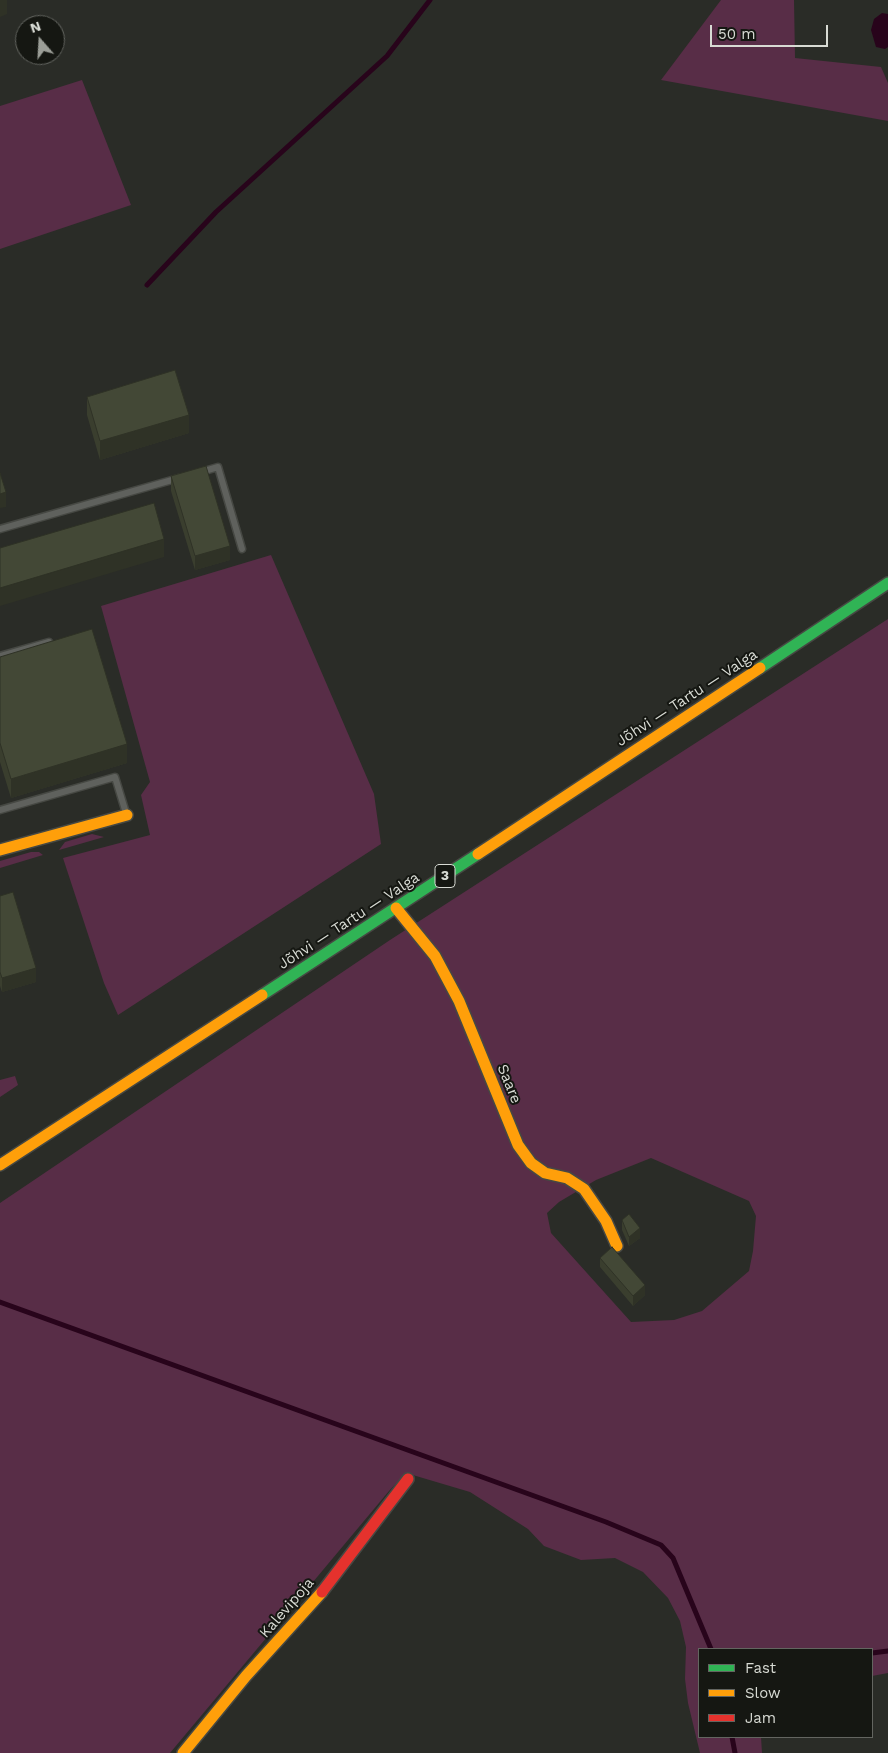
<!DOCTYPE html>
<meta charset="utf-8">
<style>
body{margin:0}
#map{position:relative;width:888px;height:1753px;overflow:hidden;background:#2a2c27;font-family:"Work Sans",sans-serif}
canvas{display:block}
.legend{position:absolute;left:698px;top:1648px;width:175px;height:90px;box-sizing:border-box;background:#151712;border:1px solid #636560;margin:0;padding:6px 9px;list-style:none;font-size:15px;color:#d8dbd4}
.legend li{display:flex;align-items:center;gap:10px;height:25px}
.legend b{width:25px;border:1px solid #636560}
.north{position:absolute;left:15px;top:15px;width:50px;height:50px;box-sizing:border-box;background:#151712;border:1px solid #636560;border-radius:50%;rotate:341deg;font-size:14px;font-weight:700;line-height:20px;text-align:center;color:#d8dbd4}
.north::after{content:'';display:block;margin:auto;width:18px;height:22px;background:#9b9e97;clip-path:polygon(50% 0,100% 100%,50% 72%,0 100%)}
.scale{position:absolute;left:710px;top:25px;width:118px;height:22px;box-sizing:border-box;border:2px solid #d8dbd4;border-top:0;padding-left:6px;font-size:15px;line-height:18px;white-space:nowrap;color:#d8dbd4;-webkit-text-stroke:4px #151712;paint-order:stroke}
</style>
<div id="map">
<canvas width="888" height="1753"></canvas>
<ul class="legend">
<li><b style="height:6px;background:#30b455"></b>Fast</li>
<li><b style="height:6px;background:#ff9f0a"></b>Slow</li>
<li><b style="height:6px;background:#e5322d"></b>Jam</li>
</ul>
<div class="north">N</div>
<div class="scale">50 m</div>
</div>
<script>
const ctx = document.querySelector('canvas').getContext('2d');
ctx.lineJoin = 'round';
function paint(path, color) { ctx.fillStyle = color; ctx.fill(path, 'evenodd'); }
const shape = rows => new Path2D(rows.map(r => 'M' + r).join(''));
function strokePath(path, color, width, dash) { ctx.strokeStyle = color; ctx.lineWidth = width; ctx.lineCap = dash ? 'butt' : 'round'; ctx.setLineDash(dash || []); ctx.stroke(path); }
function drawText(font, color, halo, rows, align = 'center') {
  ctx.font = font + ' "Work Sans",sans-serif'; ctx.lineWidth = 4; ctx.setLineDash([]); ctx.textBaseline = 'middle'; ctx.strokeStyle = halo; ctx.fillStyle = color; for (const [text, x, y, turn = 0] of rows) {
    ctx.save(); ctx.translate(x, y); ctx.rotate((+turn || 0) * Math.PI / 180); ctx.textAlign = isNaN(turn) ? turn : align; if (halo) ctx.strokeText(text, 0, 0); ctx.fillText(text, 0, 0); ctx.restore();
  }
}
paint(shape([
 [721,0,794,0,795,58,881,67,888,83,888,121,661,80],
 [82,80,131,205,0,249,0,106],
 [271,555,374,794,381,844,118,1015,104,983,63,858,150,835,141,795,150,782,101,606],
 [888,619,888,1673,872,1676,872,1649,699,1649,699,1737,761,1737,762,1753,700,1753,688,1703,685,1679,686,1647,680,1621,668,1598,643,1572,615,1558,581,1560,544,1546,528,1529,470,1492,406,1473,389,1491,170,1753,0,1753,0,1203,390,940],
 [651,1158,749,1201,756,1216,753,1251,749,1271,702,1311,674,1320,631,1322,551,1233,547,1213,559,1202,596,1180],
 [92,834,104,837,59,850,65,842],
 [31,852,39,852,43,855,0,868,0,861],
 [15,1076,18,1085,0,1097,0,1080]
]), '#582d47');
paint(shape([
 [882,13,888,14,888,47,885,49,876,47,871,30,874,19]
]), '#28041b');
strokePath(shape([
 [147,285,216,212,387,56,430,0],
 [0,1302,606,1522,661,1545,673,1558,711,1649],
 [872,1653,888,1651],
 [732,1737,735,1753]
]), '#28041b', 5);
const lane = shape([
 [201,472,218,467,242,549],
 [0,529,179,478],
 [0,656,49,642],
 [0,810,115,777,126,813]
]);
const fast = shape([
 [760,668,888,583],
 [262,995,478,854]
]);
const slow = shape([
 [0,850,127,815],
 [478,854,760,668],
 [396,908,435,956,459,1001,518,1145,531,1163,545,1173,567,1178,584,1189,606,1221,617,1246],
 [0,1165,262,995],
 [183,1753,246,1676,322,1592]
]);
const jam = shape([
 [322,1592,408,1479]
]);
strokePath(lane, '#464843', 9);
strokePath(fast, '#464843', 14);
strokePath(slow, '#464843', 14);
strokePath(jam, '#464843', 14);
strokePath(lane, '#5f615d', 6);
strokePath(fast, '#30b455', 11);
strokePath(slow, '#ff9f0a', 11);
strokePath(jam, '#e5322d', 11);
paint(shape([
 [87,397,189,433,100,460,87,415],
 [171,476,230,560,195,570,171,491],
 [0,657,127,763,11,798,0,762],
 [0,896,36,982,2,992,0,986],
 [622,1220,640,1238,629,1246,622,1230],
 [600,1258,645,1295,633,1306,600,1267]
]), '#3a3e2e');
paint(shape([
 [0,0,7,0,7,14,0,17],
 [189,415,189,433,100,460,100,441],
 [6,492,6,507,0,508,0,494],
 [164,539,164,557,0,606,0,588],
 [230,546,230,560,195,570,195,556],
 [127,744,127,763,11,798,11,779],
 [36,968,36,982,2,992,2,978],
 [640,1228,640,1238,629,1246,629,1237],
 [645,1285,645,1295,633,1306,633,1296]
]), '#2f3226');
const building = shape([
 [175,370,189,415,100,441,87,397,175,370],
 [206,466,230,546,195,556,171,476,206,466],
 [0,473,6,492,0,494,0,473],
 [154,503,164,539,0,588,0,548,154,503],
 [92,629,127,744,11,779,0,743,0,657,92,629],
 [13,892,36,968,2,978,0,972,0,896,13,892],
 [629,1214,640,1228,629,1237,622,1220,629,1214],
 [612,1247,645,1285,633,1296,600,1258,612,1247]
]);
paint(building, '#434836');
strokePath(building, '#2f3226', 1);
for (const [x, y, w] of [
 [445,876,20]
]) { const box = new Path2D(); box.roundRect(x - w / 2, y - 11.5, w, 23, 4); ctx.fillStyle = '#151712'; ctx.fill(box); strokePath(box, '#d8dbd4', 1); }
drawText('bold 14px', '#d8dbd4', null, [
 ["3",445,876]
]);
drawText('15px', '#d8dbd4', '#151712', [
 ["Jõhvi — Tartu — Valga",687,698,-33],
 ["Jõhvi — Tartu — Valga",349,921,-33],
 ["Saare",509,1084,68],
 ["Kalevipoja",287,1608,-49]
]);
</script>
